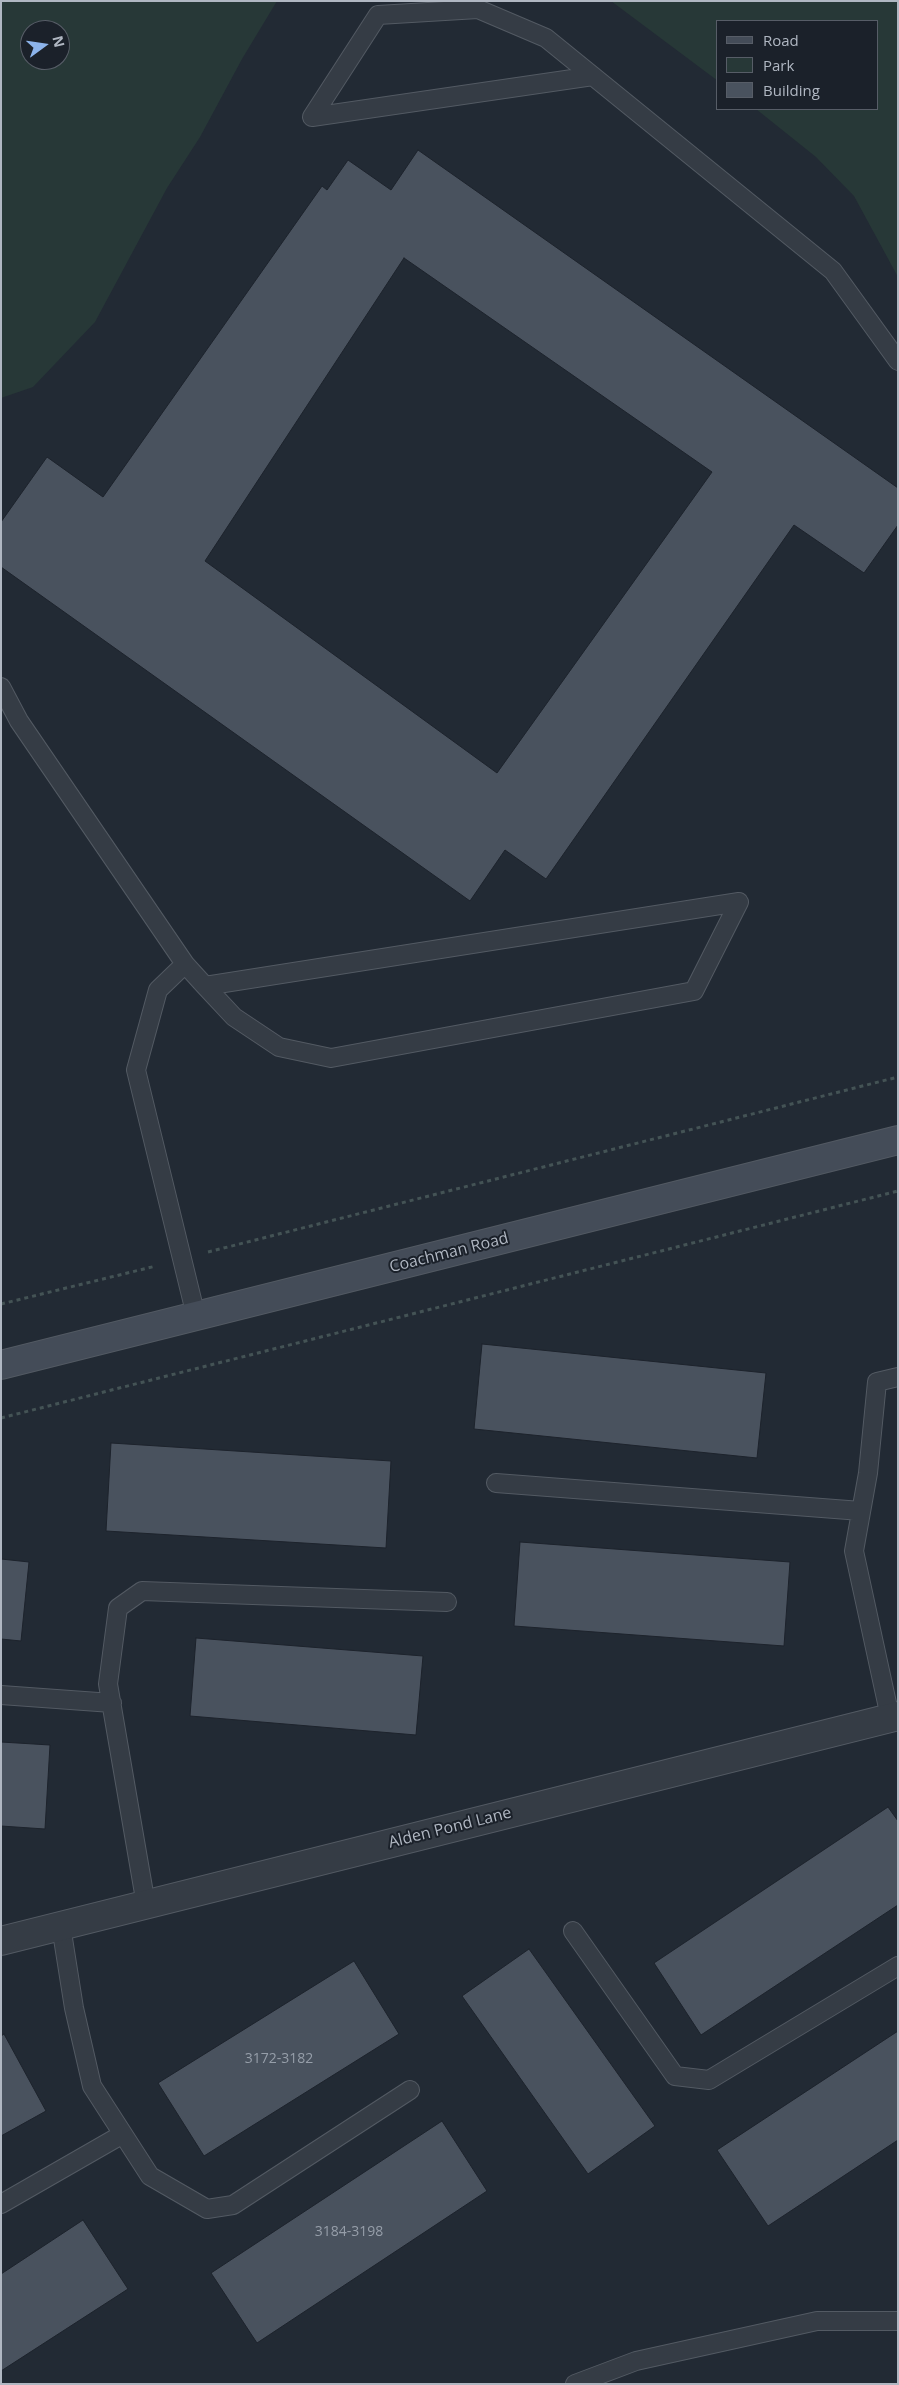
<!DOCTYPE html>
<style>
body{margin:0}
#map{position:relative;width:899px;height:2385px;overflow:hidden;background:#222a34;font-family:"Open Sans",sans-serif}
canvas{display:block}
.frame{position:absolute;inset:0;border:2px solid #b0b7c2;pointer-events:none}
.legend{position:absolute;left:716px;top:20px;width:162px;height:90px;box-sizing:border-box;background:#1b212a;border:1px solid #575d67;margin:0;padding:6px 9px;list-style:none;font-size:15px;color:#b0b7c2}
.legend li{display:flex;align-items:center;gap:10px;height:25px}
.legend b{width:25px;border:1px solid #575d67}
.north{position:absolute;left:20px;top:20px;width:50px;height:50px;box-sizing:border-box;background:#1b212a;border:1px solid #575d67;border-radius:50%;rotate:76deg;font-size:14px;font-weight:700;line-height:20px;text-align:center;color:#b0b7c2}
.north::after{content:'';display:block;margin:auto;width:18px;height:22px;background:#8cb3ea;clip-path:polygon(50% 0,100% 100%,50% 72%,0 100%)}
</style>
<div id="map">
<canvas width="899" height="2385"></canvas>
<div class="frame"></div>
<ul class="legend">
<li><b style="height:6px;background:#444c58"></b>Road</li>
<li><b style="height:14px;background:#273837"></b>Park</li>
<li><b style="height:14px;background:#49525e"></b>Building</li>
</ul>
<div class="north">N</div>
</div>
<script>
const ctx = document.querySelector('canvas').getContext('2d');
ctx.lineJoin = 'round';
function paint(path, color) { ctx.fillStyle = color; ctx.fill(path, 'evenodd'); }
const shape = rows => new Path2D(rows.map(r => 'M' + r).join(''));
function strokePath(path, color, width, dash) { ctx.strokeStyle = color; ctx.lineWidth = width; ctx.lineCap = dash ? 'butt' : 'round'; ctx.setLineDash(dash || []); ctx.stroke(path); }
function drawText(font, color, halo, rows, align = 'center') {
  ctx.font = font + ' "Open Sans",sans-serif'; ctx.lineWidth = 4; ctx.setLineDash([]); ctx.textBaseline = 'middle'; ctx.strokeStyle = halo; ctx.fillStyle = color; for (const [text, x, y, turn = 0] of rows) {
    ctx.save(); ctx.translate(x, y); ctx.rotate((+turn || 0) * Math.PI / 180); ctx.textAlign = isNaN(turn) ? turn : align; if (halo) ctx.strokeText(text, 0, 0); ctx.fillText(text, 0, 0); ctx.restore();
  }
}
paint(shape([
 [1,1,277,1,242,59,200,137,167,188,95,322,33,387,1,398],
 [30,30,60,30,60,60,30,60],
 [611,1,898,1,898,277,854,196,816,157,756,109,878,109,878,21,718,21,718,81]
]), '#273837');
const building = shape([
 [418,150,898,488,898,525,864,573,794,525,546,879,505,850,470,901,1,567,1,522,47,457,103,497,322,186,327,190,348,160,391,190,418,150],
 [404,258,712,472,497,773,205,561,404,258],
 [482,1344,766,1373,757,1458,474,1429,482,1344],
 [111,1443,391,1461,386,1548,106,1531,111,1443],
 [520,1542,790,1562,784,1646,514,1626,520,1542],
 [1,1559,29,1562,21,1641,1,1639,1,1559],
 [196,1638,423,1656,416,1735,190,1716,196,1638],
 [1,1742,50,1745,45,1829,1,1826,1,1742],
 [888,1807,898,1821,898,1905,701,2035,654,1963,888,1807],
 [529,1949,655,2126,588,2174,462,1996,529,1949],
 [354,1961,399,2034,204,2156,158,2083,354,1961],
 [898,2031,898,2140,768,2226,717,2150,898,2031],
 [4,2034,46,2111,1,2136,1,2036,4,2034],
 [442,2121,487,2191,257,2343,211,2273,442,2121],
 [83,2220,128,2289,1,2371,1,2274,83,2220]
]);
paint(building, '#49525e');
strokePath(building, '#1d232c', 1);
const lane = shape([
 [593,76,312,117,378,15,478,9,546,38,833,271,898,361],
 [1,687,19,721,185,964,205,986,234,1017,279,1047,331,1058,694,991,739,902,205,986],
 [185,964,158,990,136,1070,196,1316],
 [496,1483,861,1511],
 [1,1695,112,1703],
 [890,1717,854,1551,868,1473,877,1382,898,1377],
 [146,1905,108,1684,118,1608,142,1591,447,1602],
 [61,1926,74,2008,92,2086,150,2176,207,2209,233,2205,410,2090],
 [573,1931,675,2076,709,2080,898,1966],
 [1,2204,123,2134],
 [575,2384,636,2361,817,2321,898,2321]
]);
const street = shape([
 [1,1941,898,1716]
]);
const secondary = shape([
 [1,1365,898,1140]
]);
strokePath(lane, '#535a63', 20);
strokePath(street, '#535a63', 30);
strokePath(secondary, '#535a63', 30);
strokePath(shape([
 [208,1252,898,1077],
 [1,1304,156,1266],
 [1,1418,898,1191]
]), '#445355', 3, [4, 4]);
strokePath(lane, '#353c45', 18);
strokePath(street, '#353c45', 28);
strokePath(secondary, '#444c58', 28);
drawText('14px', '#969ea9', null, [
 ["3172-3182",279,2059],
 ["3184-3198",349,2232]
]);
drawText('16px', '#b0b7c2', '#1b212a', [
 ["Coachman Road",449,1253,-14],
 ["Alden Pond Lane",450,1828,-14]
]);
</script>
